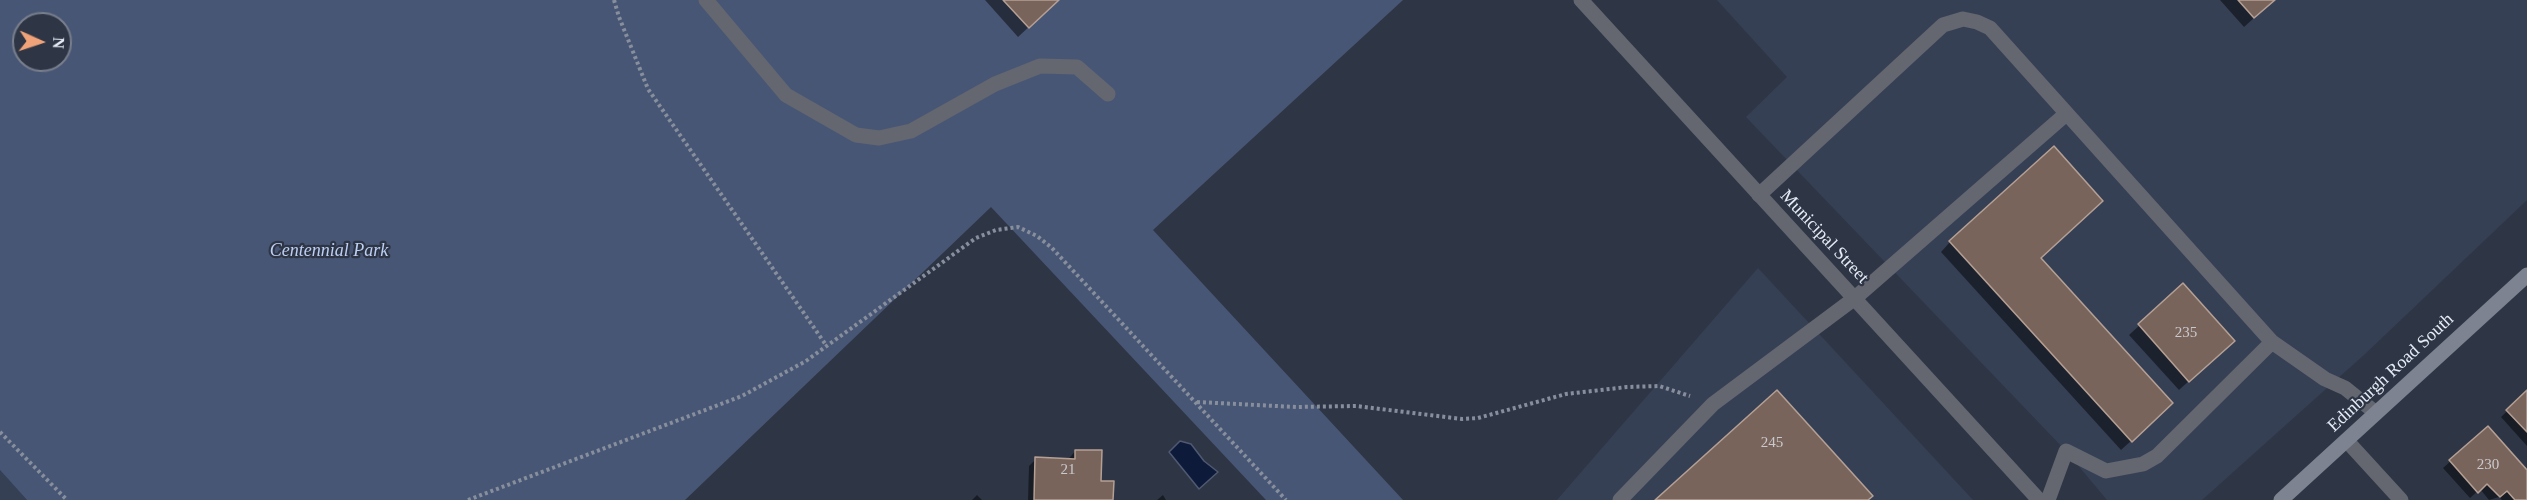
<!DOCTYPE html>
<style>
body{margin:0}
#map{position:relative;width:2527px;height:500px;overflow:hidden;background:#2e3646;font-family:Georgia,serif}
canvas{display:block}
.north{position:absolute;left:12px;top:12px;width:60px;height:60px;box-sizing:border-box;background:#2e3646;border:2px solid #787e8c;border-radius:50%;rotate:93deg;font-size:16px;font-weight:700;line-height:24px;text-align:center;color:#e6ebf6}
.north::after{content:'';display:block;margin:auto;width:21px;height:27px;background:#f0a378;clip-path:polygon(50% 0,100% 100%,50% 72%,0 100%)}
</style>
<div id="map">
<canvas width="2527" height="500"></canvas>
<div class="north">N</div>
</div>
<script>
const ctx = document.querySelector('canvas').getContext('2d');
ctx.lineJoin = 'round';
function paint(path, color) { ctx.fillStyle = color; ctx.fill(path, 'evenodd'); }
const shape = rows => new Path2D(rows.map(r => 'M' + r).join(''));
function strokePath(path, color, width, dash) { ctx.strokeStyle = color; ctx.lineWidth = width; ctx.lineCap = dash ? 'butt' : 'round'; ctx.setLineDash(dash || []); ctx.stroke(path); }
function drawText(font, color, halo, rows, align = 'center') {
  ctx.font = font + ' Georgia,serif'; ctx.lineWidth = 4.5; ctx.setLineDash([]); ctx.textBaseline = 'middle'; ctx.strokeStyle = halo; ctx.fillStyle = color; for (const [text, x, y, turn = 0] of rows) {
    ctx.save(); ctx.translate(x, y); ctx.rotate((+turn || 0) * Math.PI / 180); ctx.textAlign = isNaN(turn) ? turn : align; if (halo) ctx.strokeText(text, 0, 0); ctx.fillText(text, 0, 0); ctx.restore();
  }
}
paint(shape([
 [1717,0,2527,0,2527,200,2365,354,2202,500,2107,500,2066,451,1746,117,1787,77],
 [1758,268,1973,500,1557,500],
 [0,470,27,500,0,500]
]), '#364055');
paint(shape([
 [0,0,1403,0,1153,230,1403,500,1266,500,991,207,685,500,27,500,0,470],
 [24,24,60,24,60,60,24,60]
]), '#485675');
const water = shape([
 [1180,441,1191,444,1204,461,1218,472,1199,489,1169,452,1180,441]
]);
paint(water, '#0e1a39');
strokePath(water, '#4f5972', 1.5);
paint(shape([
 [985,0,1058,0,1018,37],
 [2220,0,2274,0,2244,27],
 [1950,242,2039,258,2162,413,2121,450,1941,252],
 [2183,285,2223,350,2179,390,2129,335],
 [2527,392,2527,446,2501,417],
 [2488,428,2527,473,2527,500,2502,500,2499,497,2489,500,2480,489,2470,498,2443,468],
 [1075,451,1112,500,1028,500,1029,466,1036,459,1068,460],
 [977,495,982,500,972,500],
 [1163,495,1166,500,1157,500]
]), '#0007');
const building = shape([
 [1003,0,1059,0,1029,28,1003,0],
 [2238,0,2275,0,2254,18,2238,0],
 [2054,146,2103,201,2041,258,2173,403,2132,442,1949,241,2054,146],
 [2183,283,2235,341,2189,382,2138,324,2183,283],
 [1777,390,1873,496,1868,500,1655,500,1777,390],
 [2527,390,2527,432,2506,410,2527,390],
 [2488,426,2527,470,2527,500,2515,500,2507,491,2500,497,2487,484,2478,493,2449,460,2488,426],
 [1075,450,1102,450,1101,481,1114,481,1113,500,1034,500,1035,457,1075,459,1075,450]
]);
paint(building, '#78645a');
strokePath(building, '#b6a095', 1.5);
strokePath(shape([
 [614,0,619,17,648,89,826,345],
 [1197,402,1296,407,1356,406,1462,419,1478,418,1566,394,1627,387,1659,386,1690,396],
 [0,432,67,500],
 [468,500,742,396,806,361,976,238,996,230,1018,227,1037,236,1052,248,1286,500]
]), '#878e9c', 4, [3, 3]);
strokePath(shape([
 [706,0,786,95,856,135,879,138,911,131,995,84,1040,66,1077,67,1108,94],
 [1759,195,1943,25,1963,19,1977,22,1990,28,2272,342,2325,379,2345,388,2376,413],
 [1620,500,1713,404,1855,298,2066,114],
 [2048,500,2066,451,2106,471,2143,464,2157,456,2272,342]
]), '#646770', 15);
strokePath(shape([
 [1581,0,2039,500],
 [2347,441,2401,500]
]), '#646770', 15);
strokePath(shape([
 [2281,500,2527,275]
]), '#7d8390', 15);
drawText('15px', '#cac9cf', null, [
 ["235",2186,333],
 ["245",1772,443],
 ["230",2488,465],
 ["21",1068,470]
]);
drawText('18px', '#e6ebf6', '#2e3646', [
 ["Municipal Street",1824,237,47],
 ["Edinburgh Road South",2391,373,-43]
]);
drawText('italic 18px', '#becff4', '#2e3646', [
 ["Centennial Park",329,251]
]);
</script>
